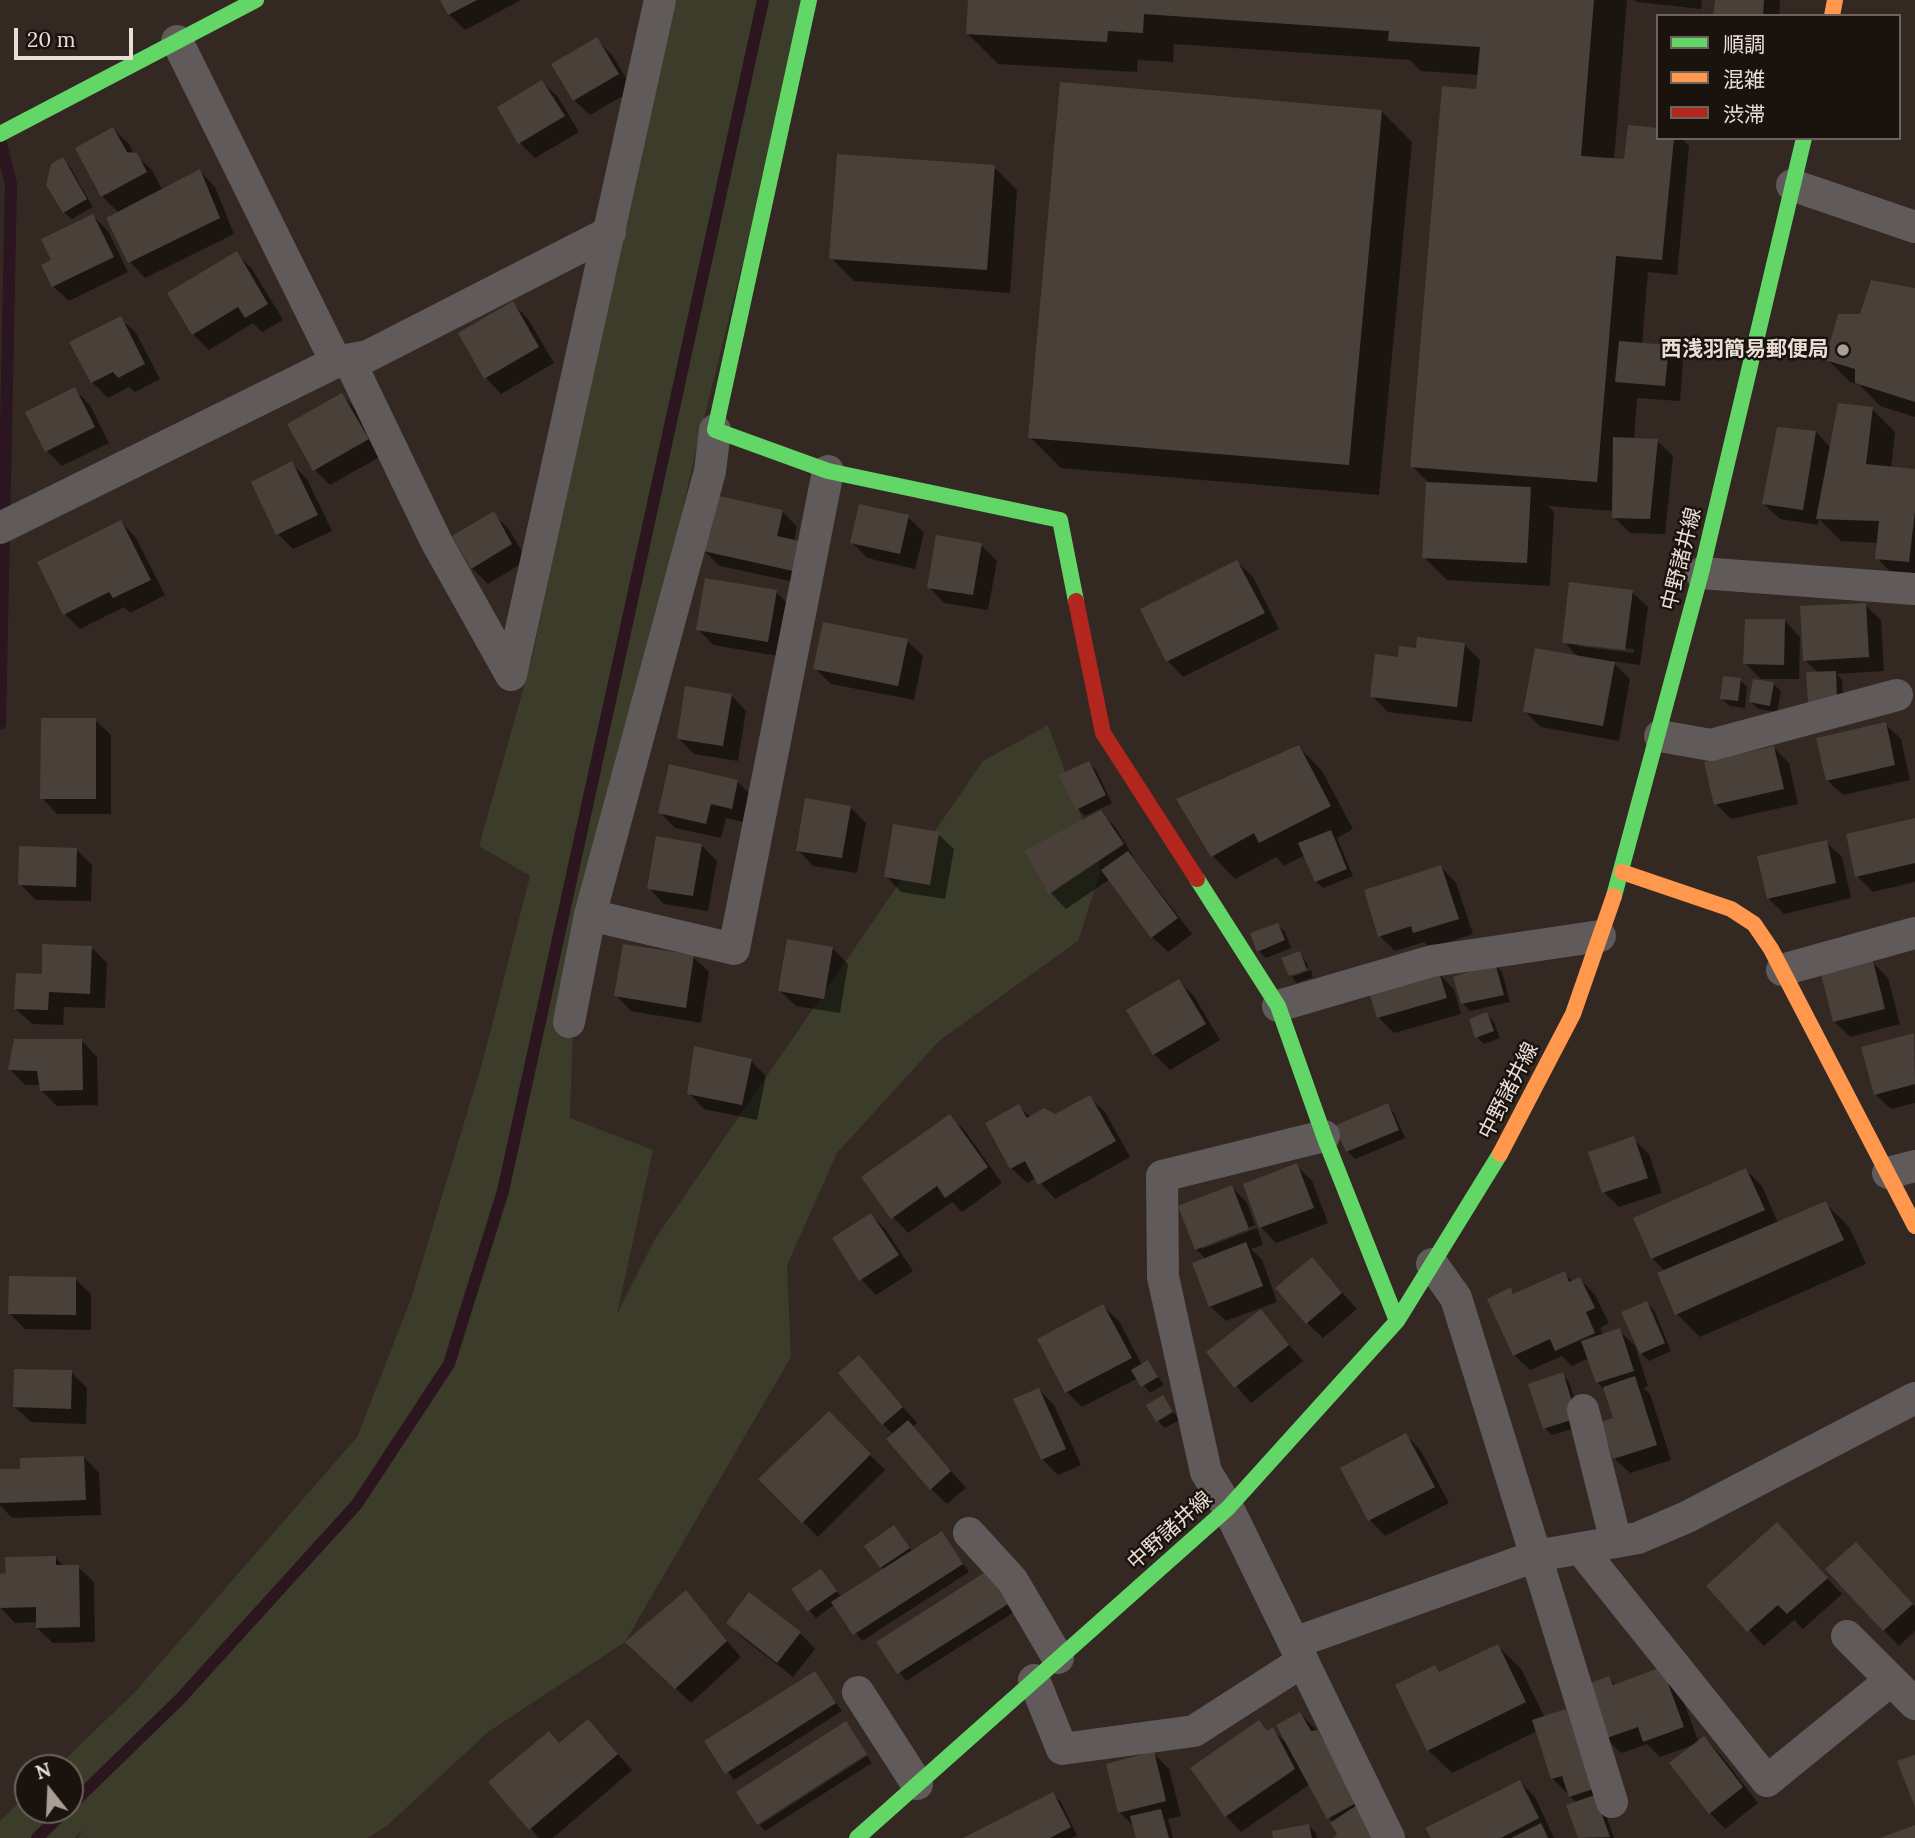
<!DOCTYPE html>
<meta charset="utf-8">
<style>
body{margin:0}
#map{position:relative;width:1915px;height:1838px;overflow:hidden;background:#332822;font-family:Lora,"Noto Sans JP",serif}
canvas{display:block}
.legend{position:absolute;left:1656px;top:14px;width:245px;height:126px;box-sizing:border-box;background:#1a120d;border:2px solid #6d635d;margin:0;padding:9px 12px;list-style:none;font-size:21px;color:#eaddd6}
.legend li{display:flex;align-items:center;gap:14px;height:35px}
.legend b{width:35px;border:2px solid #6d635d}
.north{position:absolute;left:14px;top:1754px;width:70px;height:70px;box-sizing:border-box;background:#1a120d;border:2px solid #6d635d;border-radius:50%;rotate:342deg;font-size:19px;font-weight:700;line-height:28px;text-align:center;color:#eaddd6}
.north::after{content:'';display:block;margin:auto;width:24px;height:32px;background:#aa9e97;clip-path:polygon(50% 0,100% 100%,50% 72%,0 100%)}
.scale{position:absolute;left:14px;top:28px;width:119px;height:32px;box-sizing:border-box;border:4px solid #eaddd6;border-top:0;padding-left:9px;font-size:21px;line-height:24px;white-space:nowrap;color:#eaddd6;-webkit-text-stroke:5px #1a120d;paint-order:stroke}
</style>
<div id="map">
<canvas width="1915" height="1838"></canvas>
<ul class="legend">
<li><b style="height:9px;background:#63d668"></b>順調</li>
<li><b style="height:9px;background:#ff974d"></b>混雑</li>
<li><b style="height:9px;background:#b3261e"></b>渋滞</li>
</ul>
<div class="north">N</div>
<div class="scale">20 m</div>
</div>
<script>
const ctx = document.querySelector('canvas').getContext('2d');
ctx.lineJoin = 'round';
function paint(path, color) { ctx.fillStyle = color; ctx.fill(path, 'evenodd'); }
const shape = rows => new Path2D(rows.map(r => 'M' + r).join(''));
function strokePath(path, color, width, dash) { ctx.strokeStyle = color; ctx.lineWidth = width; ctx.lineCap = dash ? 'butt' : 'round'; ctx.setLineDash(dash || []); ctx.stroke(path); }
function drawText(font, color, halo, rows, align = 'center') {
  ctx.font = font + ' Lora,"Noto Sans JP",serif'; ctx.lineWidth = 5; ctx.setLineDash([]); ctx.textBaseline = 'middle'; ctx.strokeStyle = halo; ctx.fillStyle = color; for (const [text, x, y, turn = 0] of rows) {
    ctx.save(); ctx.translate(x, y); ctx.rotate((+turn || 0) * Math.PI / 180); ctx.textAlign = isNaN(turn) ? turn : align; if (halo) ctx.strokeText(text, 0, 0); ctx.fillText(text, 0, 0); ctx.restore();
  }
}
paint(shape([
 [671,0,808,0,694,459,574,995,570,1118,653,1150,617,1314,655,1239,983,761,1048,725,1101,870,1078,941,939,1041,837,1153,787,1265,791,1357,625,1642,488,1732,388,1825,368,1838,78,1838,83,1829,75,1838,0,1838,0,1821,28,1794,28,1810,70,1810,70,1768,56,1768,136,1691,357,1437,411,1299,483,1060,530,876,479,846,532,658]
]), '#3b3c29');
paint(shape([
 [442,0,521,0,465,30,449,14],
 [970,0,1627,0,1614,160,1624,161,1658,138,1681,138,1689,146,1677,275,1648,272,1642,344,1668,346,1683,362,1680,401,1637,398,1634,439,1657,441,1673,456,1665,534,1630,533,1614,517,1614,511,1548,506,1554,512,1550,586,1447,580,1424,557,1428,482,1412,466,1479,75,1421,71,1410,60,1174,44,1173,62,1138,60,1137,72,998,64,967,33],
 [1634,0,1702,0,1701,9,1637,2],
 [1716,0,1780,0,1779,16,1715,16],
 [597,40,612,55,633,90,590,115,574,100],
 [542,82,558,97,579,132,535,158,520,143],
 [1381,111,1412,142,1379,495,1061,468,1030,437],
 [113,129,129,144,134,154,152,170,163,191,200,171,215,187,234,234,145,278,130,262,119,213,102,196],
 [62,159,70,167,93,207,72,219,64,212],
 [994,167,1017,190,1010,293,854,281,831,258],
 [93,216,108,231,128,272,69,301,53,286],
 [237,254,252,269,283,320,262,332,253,323,209,350,193,334],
 [1915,290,1915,417,1880,406,1860,385,1850,382,1827,359,1862,316],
 [513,304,528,319,554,363,501,394,486,378],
 [120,318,136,333,160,379,135,392,129,387,108,398,92,382],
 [74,389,90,405,109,443,62,466,47,451],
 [342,395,357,411,383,455,330,485,315,470],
 [1872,409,1895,432,1891,468,1915,471,1915,583,1900,582,1877,558,1878,543,1841,541,1819,519,1818,525,1780,519,1764,504,1816,432,1831,448],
 [291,463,307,479,332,531,293,549,278,534],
 [782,511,797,527,794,541,808,585,720,566,704,551],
 [493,514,509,529,527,560,488,584,472,568],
 [908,517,924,533,915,569,867,558,852,542],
 [121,522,136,538,165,595,130,613,124,607,80,629,65,614],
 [981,545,997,561,988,610,944,603,929,587],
 [1237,562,1253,577,1279,629,1183,677,1168,661,1142,610],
 [776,592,792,608,784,657,713,645,698,629],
 [1632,592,1648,607,1640,665,1611,661,1630,679,1619,741,1541,727,1525,712,1579,658,1564,642],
 [1578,643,1634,649,1633,653,1578,646],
 [1865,605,1881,620,1884,671,1837,674,1842,680,1844,708,1818,673,1805,660],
 [1785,621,1800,637,1799,679,1761,679,1745,663],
 [907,641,923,656,914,700,831,684,815,668],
 [1464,644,1480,660,1472,722,1388,712,1372,696,1400,659,1417,650],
 [1740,680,1747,687,1745,708,1730,706,1722,699],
 [1773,684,1781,691,1777,712,1758,709,1751,702],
 [731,695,746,711,738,761,694,754,678,738],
 [95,720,111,735,111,814,57,814,42,798],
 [1885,724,1901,739,1910,780,1843,795,1827,780],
 [1299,747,1322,771,1353,829,1337,838,1353,876,1323,888,1316,881,1305,855,1284,866,1276,857,1235,879,1212,855],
 [1774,748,1789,763,1798,804,1731,819,1716,804],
 [1089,763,1096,770,1112,803,1085,816,1077,808],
 [738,782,753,797,747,823,726,818,721,838,675,828,660,812],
 [850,807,866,823,857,873,813,866,798,850],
 [1100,812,1116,828,1136,861,1192,934,1168,952,1152,937,1110,879,1066,909,1051,893,1027,852],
 [1915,820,1915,882,1873,892,1857,876],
 [938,834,954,849,945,899,901,892,886,876],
 [1826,842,1842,857,1851,898,1784,914,1768,898],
 [701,845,717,861,708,911,664,904,649,888],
 [77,850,92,865,91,901,36,900,20,884],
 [1441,867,1456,883,1473,934,1430,948,1424,942,1395,951,1380,936],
 [1278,925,1285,932,1291,948,1266,958,1259,951],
 [91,947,107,963,105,1008,64,1007,63,1025,32,1024,16,1009],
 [833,949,848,964,840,1013,796,1006,780,991],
 [1300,953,1309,967,1291,973,1291,977,1290,975],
 [693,957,709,972,701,1023,631,1011,616,995],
 [1873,963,1888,978,1900,1024,1850,1037,1834,1021],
 [1495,965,1502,972,1510,1002,1470,1011,1462,1003],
 [1311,970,1313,977,1297,983,1292,977],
 [1439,974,1454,989,1461,1014,1394,1033,1378,1017],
 [1178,981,1194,996,1220,1040,1170,1070,1154,1054],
 [1487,1014,1494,1022,1500,1038,1484,1044,1477,1037],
 [1914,1035,1915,1103,1891,1109,1875,1094],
 [82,1041,97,1057,98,1105,57,1106,41,1090,41,1085,25,1085,10,1069],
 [751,1061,766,1076,757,1120,704,1109,689,1093],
 [1089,1097,1105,1112,1130,1157,1055,1199,1036,1178,1027,1183,1011,1168,1019,1106,1031,1118,1055,1116],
 [1387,1105,1394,1113,1405,1138,1355,1159,1347,1151],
 [950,1116,965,1131,1002,1183,962,1212,952,1202,908,1233,893,1217],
 [1633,1139,1649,1154,1662,1193,1619,1207,1604,1192],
 [1297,1166,1312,1181,1328,1223,1276,1243,1261,1227],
 [1746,1170,1762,1186,1778,1223,1825,1203,1849,1227,1866,1264,1700,1337,1677,1314,1666,1272,1652,1258],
 [1232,1187,1247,1203,1255,1225,1202,1245,1202,1249,1257,1228,1263,1245,1251,1249,1262,1260,1277,1302,1226,1321,1210,1306,1206,1259,1196,1249],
 [871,1215,886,1230,913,1271,876,1295,861,1279],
 [1312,1259,1357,1309,1323,1338,1307,1323],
 [1564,1273,1573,1282,1580,1279,1595,1295,1609,1323,1600,1328,1603,1335,1619,1330,1635,1346,1648,1386,1644,1388,1650,1394,1671,1460,1630,1473,1614,1458,1615,1419,1606,1392,1597,1382,1589,1358,1572,1366,1562,1356,1530,1370,1514,1355,1510,1289,1515,1294],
 [75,1279,91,1294,91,1330,25,1329,10,1314],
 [1647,1303,1654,1310,1671,1351,1649,1361,1641,1353],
 [1103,1306,1119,1321,1142,1365,1148,1362,1164,1385,1150,1393,1138,1378,1082,1407,1067,1392],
 [1260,1311,1303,1361,1251,1403,1208,1353],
 [859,1358,917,1423,912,1427,966,1488,947,1504,931,1489,894,1435,883,1424],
 [71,1372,87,1388,86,1424,31,1422,15,1407],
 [1562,1374,1569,1382,1584,1425,1552,1435,1545,1428],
 [1039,1390,1054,1405,1081,1465,1058,1475,1042,1459],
 [1163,1397,1179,1420,1165,1428,1158,1421],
 [828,1413,885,1470,818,1537,761,1479],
 [1406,1435,1421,1451,1449,1503,1385,1536,1370,1520,1342,1469],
 [84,1457,99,1473,101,1515,12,1518,0,1505,0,1471,22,1470],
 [894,1528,913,1552,942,1534,969,1572,862,1641,835,1604,816,1618,809,1610,821,1571,842,1598,884,1571,867,1546],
 [1792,1540,1842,1594,1803,1629,1794,1620,1764,1646,1708,1586],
 [55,1557,65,1567,78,1567,94,1582,95,1642,53,1643,37,1628,37,1622,15,1623,0,1607,0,1576],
 [1871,1560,1915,1607,1915,1631,1899,1646,1884,1630],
 [994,1580,1014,1612,906,1681,878,1642],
 [686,1593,741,1657,691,1703,643,1658],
 [728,1623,800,1633,815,1649,793,1677,743,1638],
 [1498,1646,1521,1669,1545,1718,1566,1711,1582,1727,1603,1806,1614,1838,1580,1838,1568,1807,1577,1803,1552,1778,1537,1731,1452,1773,1428,1750,1435,1667,1441,1673],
 [1662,1669,1677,1684,1699,1743,1704,1738,1720,1754,1758,1803,1725,1829,1710,1813,1696,1744,1660,1757,1647,1744,1621,1753,1606,1738,1609,1678,1616,1685],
 [815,1673,842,1711,734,1780,707,1742],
 [1300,1714,1334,1747,1372,1818,1336,1838,1340,1835,1310,1784,1241,1832,1226,1816,1259,1723,1268,1732,1272,1729,1286,1743],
 [603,1737,632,1770,553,1838,539,1838,491,1782,560,1745],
 [1153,1753,1169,1769,1181,1816,1168,1819,1173,1838,1138,1838,1135,1827,1120,1813,1108,1765],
 [867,1756,871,1762,873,1762,765,1831,760,1825],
 [1520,1782,1535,1797,1554,1838,1433,1838],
 [1052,1794,1060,1801,1077,1835,1071,1838,967,1838],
 [1309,1826,1316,1833,1317,1838,1275,1838]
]), '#0007');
strokePath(shape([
 [0,140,11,184,0,724],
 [70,1806,180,1699,357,1504,449,1364,503,1191,763,0],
 [37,1838,66,1810]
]), '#2b151f', 12);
paint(shape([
 [440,0,477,0,448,15],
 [968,0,1594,0,1581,156,1624,159,1628,125,1658,128,1658,138,1674,138,1662,260,1616,256,1597,482,1410,467,1442,86,1476,89,1480,47,1388,41,1389,31,1144,14,1143,33,1108,31,1107,42,966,34],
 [1715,0,1764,0,1763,16,1713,16],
 [597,37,619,74,573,101,551,64],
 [542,80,565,116,518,144,497,107],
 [1060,82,1382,110,1349,465,1028,438],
 [113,127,127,152,137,153,147,172,101,197,75,148],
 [837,154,995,165,987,270,829,259],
 [63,157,87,199,63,213,46,185,51,164],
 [200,169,220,218,128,263,106,218],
 [93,214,114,257,52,287,41,265,51,260,41,239],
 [237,251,268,304,245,318,238,307,192,335,167,293],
 [1871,280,1915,288,1915,402,1855,383,1855,369,1825,360,1838,314,1860,314],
 [513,301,539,347,484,379,458,333],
 [121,316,145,364,118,378,113,372,91,383,69,342],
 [1619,341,1669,345,1665,386,1615,382],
 [75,387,95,427,45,452,25,412],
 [342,393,369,439,313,471,287,424],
 [1838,403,1873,407,1866,464,1915,469,1915,511,1909,562,1875,559,1879,521,1816,519],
 [1777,427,1816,431,1803,510,1762,504],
 [1613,437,1658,439,1650,519,1612,518],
 [292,461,318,515,276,535,251,482],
 [1426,482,1531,487,1527,563,1422,558],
 [715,495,783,510,777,536,799,541,793,571,703,551],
 [859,504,909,515,900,554,850,543],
 [494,511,512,544,471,569,452,536],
 [121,520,151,580,113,598,109,592,63,615,37,562],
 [936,535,982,543,973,595,927,588],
 [1237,560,1265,613,1166,662,1140,609],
 [705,578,777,590,768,642,696,630],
 [1569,582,1633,590,1625,650,1562,643],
 [1866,603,1869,657,1803,661,1800,606],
 [1745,619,1785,619,1784,665,1743,664],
 [823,622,908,639,898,686,813,669],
 [1417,637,1465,643,1457,707,1370,697,1375,654,1398,657,1399,646,1416,648],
 [1535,648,1615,662,1603,726,1523,712],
 [1836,671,1837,701,1808,703,1806,672],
 [1723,676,1741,678,1738,701,1720,699],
 [1753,679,1774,682,1770,706,1749,702],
 [685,686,732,694,723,746,677,739],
 [41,718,96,718,96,799,40,799],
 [1886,722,1895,765,1826,781,1816,738],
 [1299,745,1331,806,1259,843,1254,833,1211,857,1176,799],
 [1774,746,1784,789,1714,805,1704,762],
 [1089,761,1106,795,1076,810,1058,775],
 [669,764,738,780,732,809,711,804,706,824,658,813],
 [805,798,851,806,842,858,796,851],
 [1101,810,1124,844,1049,894,1024,851],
 [1915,818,1915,863,1855,877,1846,834],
 [893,824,939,832,930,885,884,877],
 [1331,830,1347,869,1315,882,1298,843],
 [656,836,702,844,693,896,647,889],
 [1827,840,1836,883,1767,899,1757,856],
 [19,846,77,848,76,887,18,885],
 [1128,851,1178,918,1151,938,1101,870],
 [1441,865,1459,919,1413,933,1411,926,1378,937,1364,890],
 [1278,923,1285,940,1257,952,1250,933],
 [787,939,833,947,824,999,778,991],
 [42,944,92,946,90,994,49,992,48,1010,14,1009,16,973,42,974],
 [623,944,694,955,686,1008,614,996],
 [1300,951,1307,970,1289,976,1281,958],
 [1873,961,1885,1009,1833,1022,1821,974],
 [1495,963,1504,995,1461,1004,1453,977],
 [1439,972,1447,998,1377,1018,1369,992],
 [1179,979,1206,1024,1153,1055,1126,1010],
 [1487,1012,1494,1031,1475,1038,1469,1019],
 [1914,1033,1915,1084,1874,1095,1861,1047],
 [14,1039,82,1039,83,1090,40,1091,37,1071,8,1070],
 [694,1046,752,1059,742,1105,687,1094],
 [1090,1095,1116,1141,1038,1185,1025,1161,1010,1169,985,1123,1019,1104,1027,1118,1044,1108,1055,1114],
 [1388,1103,1399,1130,1346,1152,1334,1126],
 [950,1114,988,1167,945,1198,937,1186,891,1219,861,1177],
 [1634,1136,1648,1178,1602,1193,1588,1152],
 [1297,1163,1314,1208,1259,1228,1243,1184],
 [1746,1168,1765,1210,1651,1259,1633,1218],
 [1232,1185,1249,1229,1195,1250,1178,1206],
 [1826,1201,1844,1240,1675,1315,1657,1273],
 [871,1213,899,1255,859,1281,832,1238],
 [1246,1242,1263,1286,1209,1307,1192,1263],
 [1312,1257,1342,1293,1306,1324,1275,1288],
 [1565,1271,1569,1282,1580,1277,1595,1308,1586,1312,1595,1333,1555,1351,1550,1339,1513,1356,1487,1299,1511,1287,1513,1294],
 [9,1276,76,1277,76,1315,8,1314],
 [1647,1301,1665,1343,1640,1354,1621,1312],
 [1103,1304,1132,1358,1065,1393,1037,1339],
 [1261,1309,1289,1345,1234,1388,1206,1352],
 [1620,1328,1634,1371,1596,1383,1581,1341],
 [859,1355,903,1407,882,1425,838,1373],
 [1148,1360,1158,1377,1141,1387,1131,1370],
 [14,1369,72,1370,71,1409,13,1407],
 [1563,1372,1577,1418,1543,1429,1528,1384],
 [1635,1376,1657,1445,1613,1459,1601,1422,1613,1418,1603,1387],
 [1039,1388,1066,1449,1041,1460,1013,1399],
 [1163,1395,1173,1412,1156,1422,1146,1405],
 [829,1411,871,1454,802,1523,758,1479],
 [908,1420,951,1471,930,1490,886,1439],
 [1406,1433,1435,1487,1368,1521,1340,1468],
 [84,1456,86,1500,0,1503,0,1469,20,1469,20,1458],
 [1777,1522,1828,1578,1787,1614,1778,1605,1747,1632,1706,1586],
 [894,1525,910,1548,880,1568,864,1546],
 [942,1531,963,1564,853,1635,831,1602],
 [1856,1542,1913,1604,1883,1631,1825,1569],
 [56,1556,56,1565,79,1565,80,1627,36,1628,36,1607,0,1608,0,1574,6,1573,5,1557],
 [821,1569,837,1591,807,1612,791,1589],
 [987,1571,1008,1604,897,1674,876,1642],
 [686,1590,727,1641,675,1689,625,1642],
 [749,1592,801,1632,777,1663,726,1623],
 [1498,1644,1526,1702,1427,1751,1395,1685,1435,1665,1439,1672],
 [1662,1667,1684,1727,1643,1742,1638,1727,1604,1739,1585,1685,1609,1676,1613,1685],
 [815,1671,836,1703,725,1774,704,1741],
 [1566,1709,1593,1789,1569,1797,1562,1776,1551,1779,1532,1720],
 [1300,1712,1311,1731,1318,1730,1358,1802,1327,1819,1276,1725],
 [588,1719,618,1754,529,1830,488,1782,549,1731,559,1743],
 [1259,1720,1267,1731,1273,1727,1295,1769,1225,1817,1190,1768],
 [846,1721,867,1754,757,1825,736,1792],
 [1704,1736,1743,1787,1709,1814,1669,1763],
 [1154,1751,1166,1801,1118,1813,1106,1764],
 [1915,1755,1915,1807,1897,1761],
 [1520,1780,1539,1818,1501,1838,1431,1838,1425,1828],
 [1053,1792,1071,1827,1050,1838,963,1838],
 [1595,1795,1610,1837,1578,1838,1566,1805],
 [1360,1803,1372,1838,1333,1838,1337,1834,1330,1823],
 [1161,1809,1169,1838,1136,1838,1130,1816],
 [1541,1823,1548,1838,1511,1838],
 [1309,1824,1312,1838,1273,1838,1272,1831],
 [1915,1825,1915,1838,1880,1838]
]), '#494139');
strokePath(shape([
 [1792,185,1915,227],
 [349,360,436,541,511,675],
 [336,362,368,356,610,232],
 [0,528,336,362,177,41],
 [1701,573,1915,589],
 [511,675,660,0],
 [1660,736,1711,745,1897,695],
 [590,915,734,949,828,471],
 [1782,970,1915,933],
 [1278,1006,1432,961,1600,936],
 [569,1022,590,915,710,471,715,430],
 [1324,1136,1162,1176,1163,1277,1206,1472,1228,1508,1389,1838],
 [1888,1173,1915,1166],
 [1432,1264,1456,1298,1612,1802],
 [1583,1410,1616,1542],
 [969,1533,1012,1580,1058,1658],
 [1580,1548,1767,1781,1891,1680],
 [1847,1636,1915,1704],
 [1294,1643,1536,1556,1638,1538,1687,1517,1915,1398],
 [1034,1680,1062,1749,1194,1731,1303,1661],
 [858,1692,917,1784]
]), '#605b5a', 32);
strokePath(shape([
 [809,0,715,430,828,471,1060,520,1076,601],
 [0,134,256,0],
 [1197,879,1278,1006,1324,1136,1397,1321],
 [1614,896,1701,573,1804,138],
 [857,1838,1228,1508,1397,1321,1500,1154]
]), '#63d668', 16);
strokePath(shape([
 [1832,16,1835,0],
 [1622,872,1731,909,1754,924,1771,949,1915,1226],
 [1500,1154,1573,1014,1614,896]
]), '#ff974d', 16);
strokePath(shape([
 [1076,601,1103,733,1197,879]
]), '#b3261e', 16);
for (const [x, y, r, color] of [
 [1843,350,7,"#aa9e97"]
]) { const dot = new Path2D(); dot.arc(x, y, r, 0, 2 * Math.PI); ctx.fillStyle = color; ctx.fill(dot); strokePath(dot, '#1a120d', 2.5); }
drawText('bold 21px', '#eaddd6', '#1a120d', [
 ["西浅羽簡易郵便局",1829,350]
], 'right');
drawText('21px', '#eaddd6', '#1a120d', [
 ["中野諸井線",1682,559,-76],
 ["中野諸井線",1509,1091,-63],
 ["中野諸井線",1170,1531,-42]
]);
</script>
